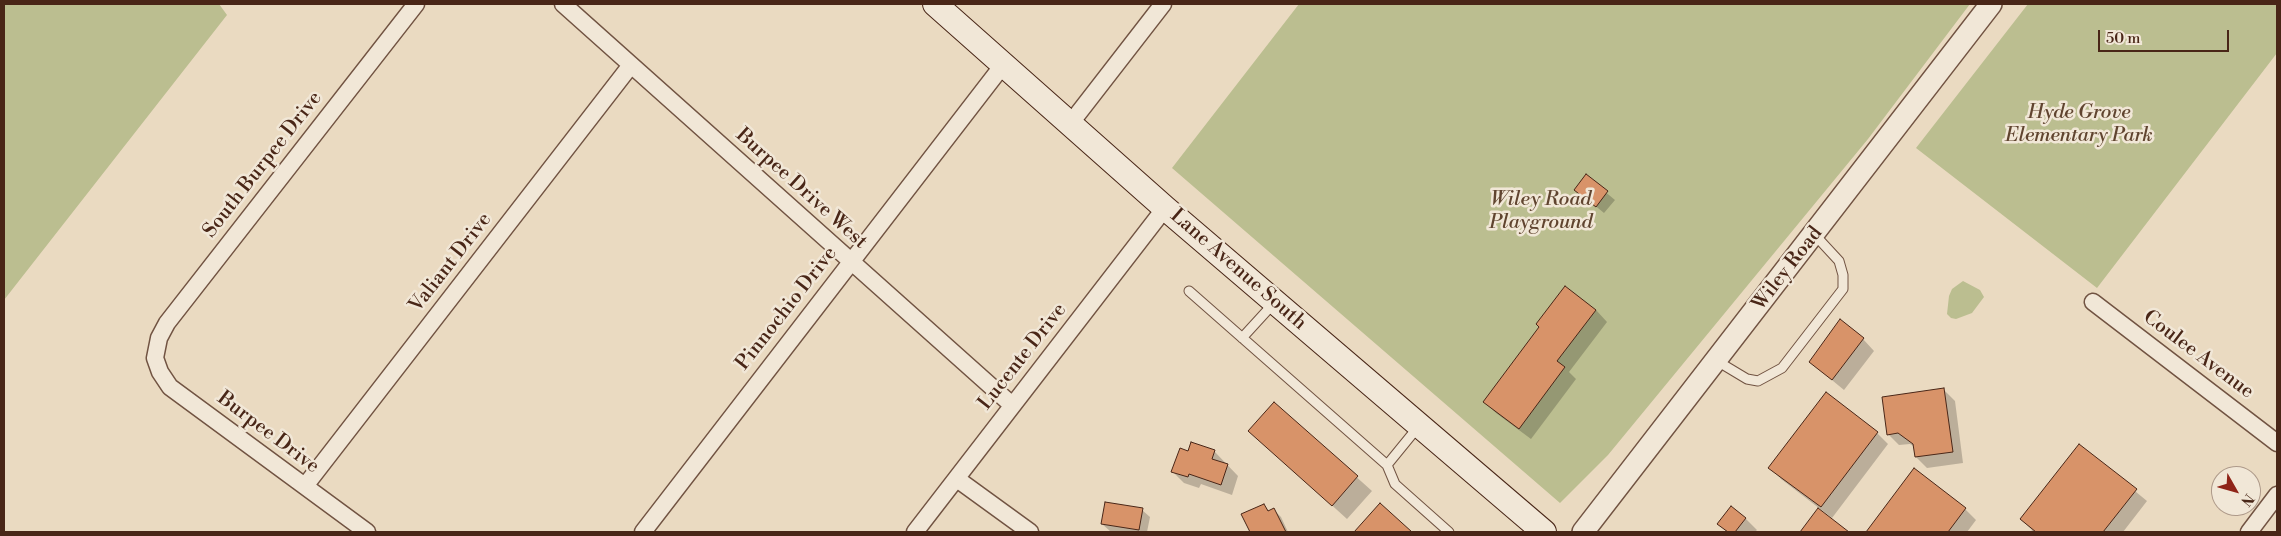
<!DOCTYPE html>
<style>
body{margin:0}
#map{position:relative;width:2281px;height:536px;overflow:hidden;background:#eadac1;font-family:"Libre Bodoni",serif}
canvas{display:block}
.frame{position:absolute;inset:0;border:5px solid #492617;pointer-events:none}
.north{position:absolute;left:2211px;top:466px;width:50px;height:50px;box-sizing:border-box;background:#f1e7d7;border:1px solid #ae9a8a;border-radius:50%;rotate:128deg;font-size:14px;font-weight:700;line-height:20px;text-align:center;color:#492617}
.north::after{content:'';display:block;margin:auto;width:18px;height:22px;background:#8f2418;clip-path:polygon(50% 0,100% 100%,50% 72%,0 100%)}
.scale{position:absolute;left:2098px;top:30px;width:131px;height:22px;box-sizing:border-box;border:2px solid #492617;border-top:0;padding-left:6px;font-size:15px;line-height:18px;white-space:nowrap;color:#492617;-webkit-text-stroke:4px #f1e7d7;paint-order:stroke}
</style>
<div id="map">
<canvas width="2281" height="536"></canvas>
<div class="frame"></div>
<div class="north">N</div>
<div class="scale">50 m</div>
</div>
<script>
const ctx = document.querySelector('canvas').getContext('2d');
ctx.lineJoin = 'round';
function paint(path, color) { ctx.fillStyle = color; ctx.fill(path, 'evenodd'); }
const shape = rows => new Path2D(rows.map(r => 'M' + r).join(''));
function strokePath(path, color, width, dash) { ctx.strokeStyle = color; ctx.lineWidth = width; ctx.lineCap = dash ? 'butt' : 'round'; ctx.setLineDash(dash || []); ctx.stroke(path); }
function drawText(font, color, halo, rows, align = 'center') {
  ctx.font = font + ' "Libre Bodoni",serif'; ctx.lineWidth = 5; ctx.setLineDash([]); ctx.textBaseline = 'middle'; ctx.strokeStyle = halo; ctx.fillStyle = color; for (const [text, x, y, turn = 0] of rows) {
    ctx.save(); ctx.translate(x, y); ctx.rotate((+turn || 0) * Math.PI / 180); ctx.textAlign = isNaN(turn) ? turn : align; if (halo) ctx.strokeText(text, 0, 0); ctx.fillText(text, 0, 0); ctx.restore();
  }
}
paint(shape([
 [4,4,219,4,227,15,4,300],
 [1299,4,1970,4,1868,139,1608,455,1560,503,1172,168],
 [2028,4,2277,4,2277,53,2097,288,1916,148],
 [1963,281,1980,290,1984,297,1972,313,1956,319,1951,318,1947,314,1949,296,1952,289]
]), '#bbbe90');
paint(shape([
 [1586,176,1615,200,1604,213,1576,190],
 [1596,310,1607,322,1569,372,1576,379,1531,439,1496,413,1484,401],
 [1863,339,1874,351,1844,390,1810,362],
 [1944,390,1955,401,1963,463,1927,468,1916,457,1915,447,1910,444,1899,445,1888,434],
 [1274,403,1372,491,1347,519,1250,431],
 [1877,433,1888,444,1832,518,1781,479,1770,467],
 [2079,445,2147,501,2123,532,2031,532,2032,530,2021,519],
 [1214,451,1238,476,1232,495,1201,484,1199,488,1184,483,1173,472,1189,452],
 [1915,470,1965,509,1976,520,1967,532,1868,532],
 [1264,505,1270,512,1274,510,1281,517,1288,532,1251,532,1243,515],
 [1380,505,1411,532,1360,532,1358,530],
 [1142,510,1150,517,1147,532,1110,531,1102,524],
 [1745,518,1757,530,1755,532,1727,532,1719,524]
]), '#0003');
const building = shape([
 [1586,174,1608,191,1596,207,1574,190,1586,174],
 [1565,286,1596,310,1557,361,1565,367,1519,429,1483,402,1539,327,1536,324,1565,286],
 [1840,319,1864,338,1832,380,1809,362,1840,319],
 [1944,388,1953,452,1915,457,1913,444,1898,433,1887,435,1882,397,1944,388],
 [1826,392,1878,432,1821,507,1768,468,1826,392],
 [1274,402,1358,476,1332,506,1248,431,1274,402],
 [1191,442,1215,450,1212,459,1228,464,1221,485,1189,474,1188,477,1171,472,1180,448,1188,451,1191,442],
 [2079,444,2137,489,2103,532,2036,532,2020,519,2079,444],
 [1914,468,1966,508,1948,532,1866,532,1914,468],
 [1105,502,1143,508,1139,530,1101,524,1105,502],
 [1380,503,1412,532,1354,532,1380,503],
 [1264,504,1268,511,1274,508,1286,532,1250,532,1241,514,1264,504],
 [1731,506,1746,518,1735,532,1728,532,1717,524,1731,506],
 [1818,508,1849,532,1800,532,1818,508]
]);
paint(building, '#d89369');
strokePath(building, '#492617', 1);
const service = shape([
 [1189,291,1387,465],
 [1242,338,1274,303],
 [1717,361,1747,379,1758,381,1782,368,1843,289,1843,275,1839,261,1814,234],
 [1418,427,1387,465,1395,484,1449,532]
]);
const minor = shape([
 [563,4,1012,405],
 [1070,124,1163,4],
 [2093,302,2277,443],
 [957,479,1030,532],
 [305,486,631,65],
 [367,532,170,387,160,372,155,358,159,338,167,323,416,4],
 [643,532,1003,65],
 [915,532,1165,208],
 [2249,532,2277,495]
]);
const tertiary = shape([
 [1583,532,1991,4]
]);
const secondary = shape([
 [935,4,1165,208,1544,532]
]);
strokePath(service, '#715342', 11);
strokePath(minor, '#715342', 19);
strokePath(tertiary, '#715342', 24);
strokePath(secondary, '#492617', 26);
strokePath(service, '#f1e7d7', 9);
strokePath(minor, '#f1e7d7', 16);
strokePath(tertiary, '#f1e7d7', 21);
strokePath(secondary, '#f1e7d7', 24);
drawText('italic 20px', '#60442f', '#f1e7d7', [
 ["Hyde Grove",2079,113],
 ["Elementary Park",2079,136],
 ["Wiley Road",1541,200],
 ["Playground",1541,223]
]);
drawText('20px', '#492617', '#f1e7d7', [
 ["South Burpee Drive",263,165,-52],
 ["Burpee Drive West",801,189,42],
 ["Valiant Drive",451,263,-52],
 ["Wiley Road",1788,269,-52],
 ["Lane Avenue South",1238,270,41],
 ["Pinnochio Drive",787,309,-52],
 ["Coulee Avenue",2198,355,37],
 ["Lucente Drive",1023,357,-52],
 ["Burpee Drive",268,433,37]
]);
</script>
